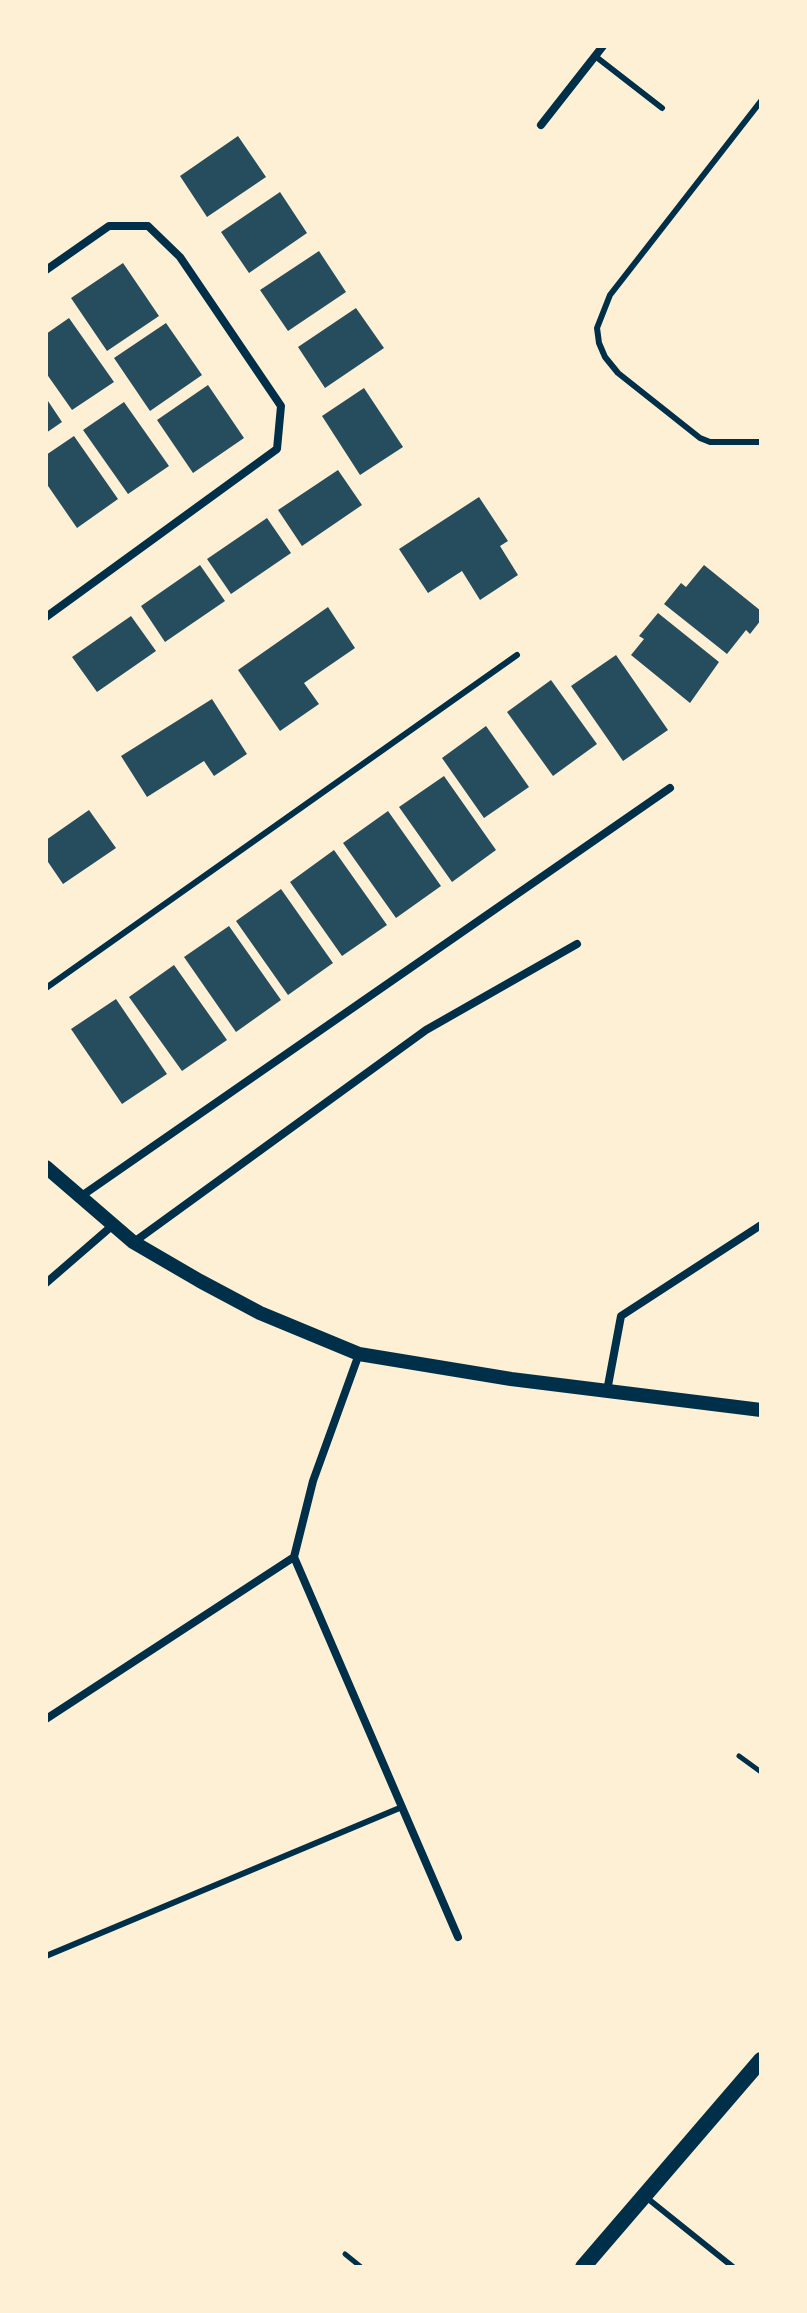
<!DOCTYPE html>
<style>
body{margin:0}
#map{position:relative;width:807px;height:2313px;overflow:hidden;background:#fdf0d5;font-family:"DM Sans",sans-serif}
canvas{display:block}
.frame{position:absolute;inset:0;border:48px solid #fdf0d5;pointer-events:none}
</style>
<div id="map">
<canvas width="807" height="2313"></canvas>
<div class="frame"></div>
</div>
<script>
const ctx = document.querySelector('canvas').getContext('2d');
ctx.lineJoin = 'round';
function paint(path, color) { ctx.fillStyle = color; ctx.fill(path, 'evenodd'); }
const shape = rows => new Path2D(rows.map(r => 'M' + r).join(''));
function strokePath(path, color, width, dash) { ctx.strokeStyle = color; ctx.lineWidth = width; ctx.lineCap = dash ? 'butt' : 'round'; ctx.setLineDash(dash || []); ctx.stroke(path); }
paint(shape([
 [238,136,266,177,207,217,180,176],
 [280,192,307,233,249,273,221,232],
 [319,251,346,292,288,331,260,290],
 [123,263,159,316,107,351,71,298],
 [356,308,384,348,325,388,298,347],
 [69,318,114,382,72,410,46,373,46,334],
 [166,323,202,375,150,411,114,358],
 [208,385,244,438,193,473,157,420],
 [364,388,403,447,360,475,322,416],
 [46,398,62,422,46,433],
 [124,402,169,466,128,494,83,430],
 [74,436,118,499,77,528,46,483,46,455],
 [338,470,362,505,302,546,278,510],
 [479,497,508,541,500,546,518,575,480,600,462,571,428,593,399,549],
 [267,518,291,553,231,594,207,559],
 [200,565,225,601,165,642,141,606],
 [704,565,761,611,761,620,750,634,746,630,727,654,664,604,681,583,686,587],
 [328,607,355,648,304,683,319,704,280,731,238,670],
 [658,613,719,662,690,703,631,655,644,639,639,636],
 [131,616,156,651,97,692,72,657],
 [616,655,668,730,623,761,571,686],
 [551,680,597,744,553,776,507,712],
 [212,699,247,754,214,776,204,761,147,797,121,756],
 [486,726,529,787,484,818,442,758],
 [444,776,496,850,452,882,399,807],
 [89,810,116,848,63,884,46,859,46,840],
 [388,811,441,886,396,918,343,843],
 [334,850,387,925,342,956,290,882],
 [281,889,333,963,288,995,236,921],
 [229,926,281,1000,236,1032,184,957],
 [174,965,227,1040,182,1071,129,997],
 [116,999,167,1074,122,1104,71,1029]
]), '#264d5e');
strokePath(shape([
 [739,1756,761,1772],
 [345,2254,361,2267]
]), '#003049', 5);
strokePath(shape([
 [595,56,662,108],
 [761,101,610,295,597,328,599,343,605,357,618,373,700,438,710,442,761,442],
 [46,988,517,655],
 [46,1956,402,1807],
 [647,2198,733,2267]
]), '#003049', 6);
strokePath(shape([
 [541,125,603,46],
 [46,270,109,226,148,226,180,257,281,406,277,449,46,617],
 [80,1197,670,788],
 [134,1242,426,1030,577,944],
 [46,1283,113,1225],
 [359,1354,313,1481,294,1557,458,1937],
 [607,1391,621,1316,761,1225],
 [46,1719,294,1557]
]), '#003049', 8);
strokePath(shape([
 [46,1167,133,1242,200,1281,260,1313,359,1354,511,1379,761,1410]
]), '#003049', 14);
strokePath(shape([
 [583,2267,761,2060]
]), '#003049', 16);
</script>
